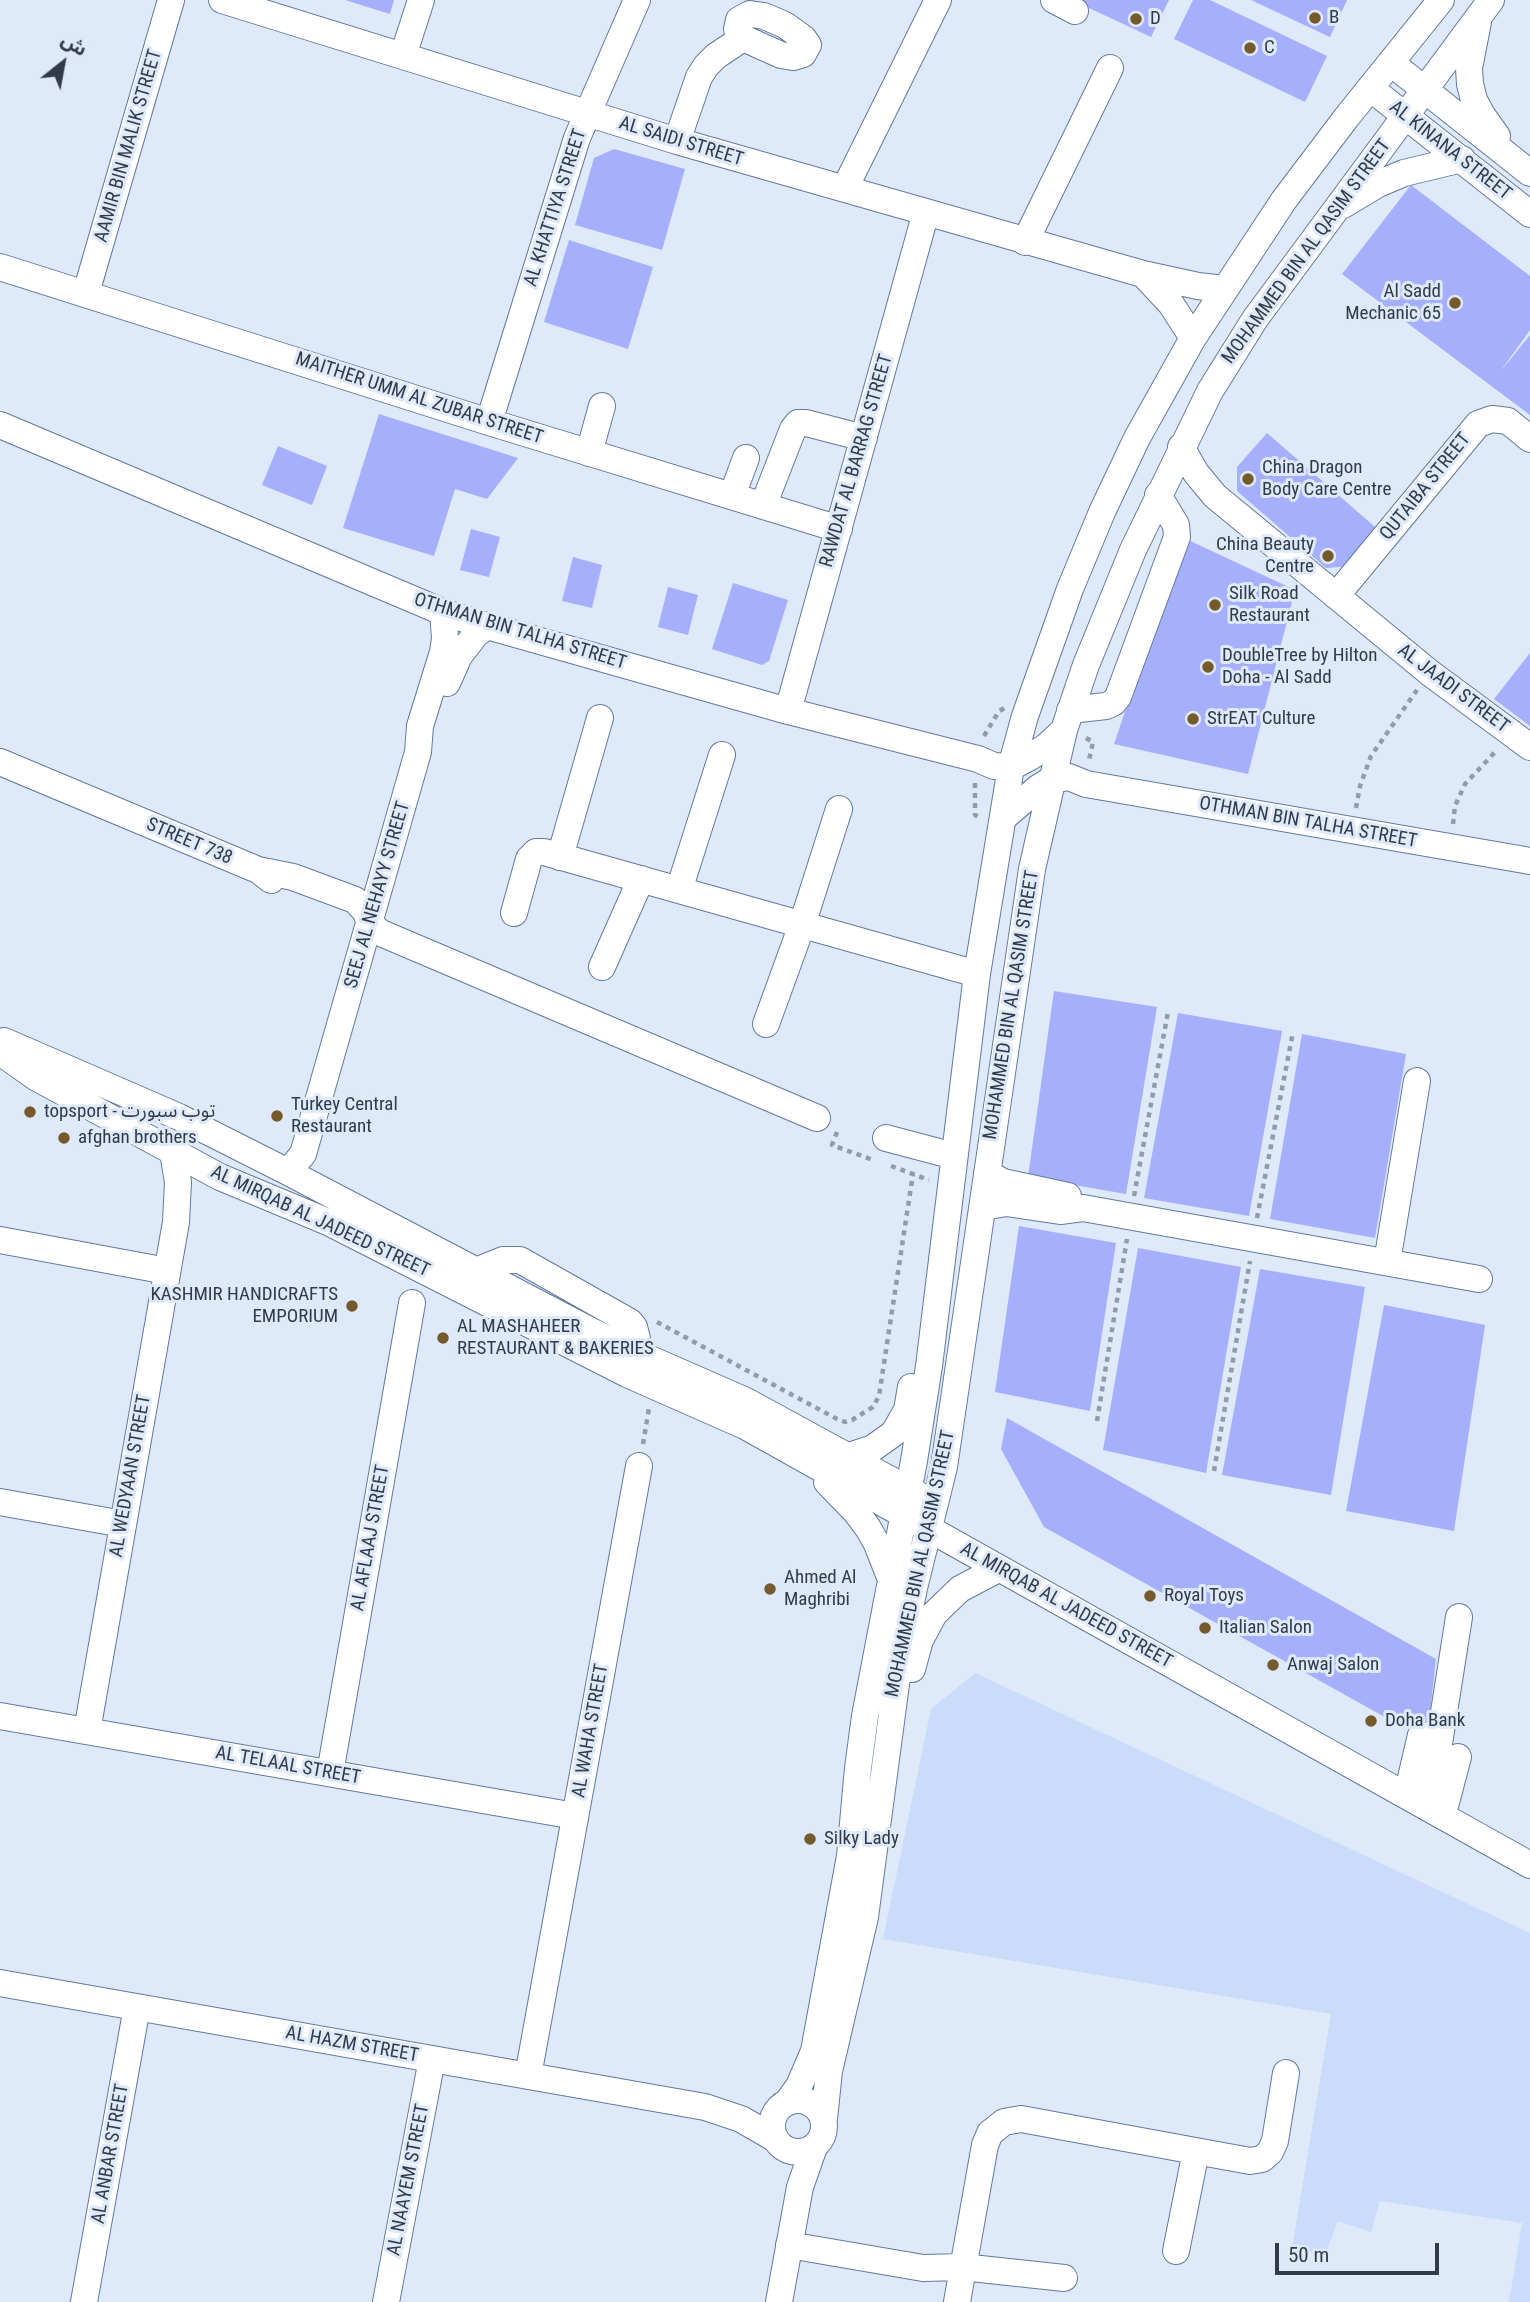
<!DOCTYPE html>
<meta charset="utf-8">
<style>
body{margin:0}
#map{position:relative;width:1530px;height:2302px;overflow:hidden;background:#dee9f9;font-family:"Roboto Condensed","Noto Sans Arabic",sans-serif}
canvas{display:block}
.north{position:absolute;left:28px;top:28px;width:70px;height:70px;-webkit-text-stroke:5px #dee9f9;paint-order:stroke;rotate:31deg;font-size:19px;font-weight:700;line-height:28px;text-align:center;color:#313b4b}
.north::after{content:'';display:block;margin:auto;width:24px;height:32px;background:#313b4b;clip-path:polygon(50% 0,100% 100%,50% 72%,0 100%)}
.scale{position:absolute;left:1275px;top:2243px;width:164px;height:32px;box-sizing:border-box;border:4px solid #313b4b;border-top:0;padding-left:9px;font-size:21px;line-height:24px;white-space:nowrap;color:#313b4b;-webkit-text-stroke:5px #dee9f9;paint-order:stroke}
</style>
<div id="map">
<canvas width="1530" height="2302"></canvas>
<div class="north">ش</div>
<div class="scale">50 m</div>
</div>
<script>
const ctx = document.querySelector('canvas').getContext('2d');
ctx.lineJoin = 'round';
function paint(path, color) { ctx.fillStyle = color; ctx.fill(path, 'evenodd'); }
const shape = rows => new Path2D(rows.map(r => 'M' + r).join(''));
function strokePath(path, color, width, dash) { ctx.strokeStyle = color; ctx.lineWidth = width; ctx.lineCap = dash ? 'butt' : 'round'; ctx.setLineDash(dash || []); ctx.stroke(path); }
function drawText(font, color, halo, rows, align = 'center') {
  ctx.font = font + ' "Roboto Condensed","Noto Sans Arabic",sans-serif'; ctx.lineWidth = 6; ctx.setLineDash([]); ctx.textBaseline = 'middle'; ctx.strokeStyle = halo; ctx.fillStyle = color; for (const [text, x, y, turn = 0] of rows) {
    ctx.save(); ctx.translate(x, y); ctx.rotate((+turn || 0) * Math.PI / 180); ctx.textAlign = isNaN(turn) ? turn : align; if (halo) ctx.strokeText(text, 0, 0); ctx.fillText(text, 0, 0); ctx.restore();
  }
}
paint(shape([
 [975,1673,1530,1933,1530,2302,1509,2302,1522,2223,1380,2201,1371,2232,1338,2221,1325,2255,1292,2248,1331,2014,883,1939,931,1709]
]), '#cadcf9');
paint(shape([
 [345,0,394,0,390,14],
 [1072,0,1169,0,1151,37],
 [1193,0,1210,0,1327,56,1305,102,1174,39],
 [1251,0,1347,0,1330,37],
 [614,149,685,169,662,250,575,225,594,158],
 [1411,185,1530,276,1530,330,1500,372,1530,335,1530,415,1342,274],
 [569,240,653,267,628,349,544,322],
 [379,414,518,458,487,499,455,489,434,556,343,528],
 [1267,433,1382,533,1353,566,1326,568,1237,491,1237,467],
 [278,446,327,466,312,505,262,485],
 [471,529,500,537,489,577,460,570],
 [1184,538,1295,590,1248,774,1114,744],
 [573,557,602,565,592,608,562,601],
 [733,583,788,600,769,661,762,665,712,649],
 [668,587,698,595,688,635,658,627],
 [1530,653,1530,726,1494,699],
 [1054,991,1157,1007,1126,1194,1028,1177],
 [1178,1013,1282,1031,1249,1216,1144,1198],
 [1302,1034,1406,1054,1375,1238,1270,1219],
 [1019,1226,1116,1243,1090,1411,995,1392],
 [1138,1248,1241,1267,1206,1473,1103,1450],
 [1260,1269,1365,1287,1331,1495,1222,1475],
 [1384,1305,1485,1325,1454,1531,1346,1511],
 [1007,1418,1436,1659,1429,1722,1399,1725,1044,1527,1001,1449]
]), '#a6affb');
const minor = shape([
 [222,0,677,141,1143,274,1198,286,1224,289],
 [1054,0,1075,11],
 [750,14,764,16,785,25,803,38,808,45,803,54,793,57,781,55,743,38,737,29,739,20,750,14],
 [1478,22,1469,68,1470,84,1474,100,1482,115,1497,136],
 [403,56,421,0],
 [1391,63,1530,173],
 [1370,88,1530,214],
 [677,141,699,77,706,66,716,56,743,38],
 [845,188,938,0],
 [1343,205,1378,184,1404,173,1462,159],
 [1025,242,1110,68],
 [0,267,489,422,839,529],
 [1143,274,1171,304,1193,338],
 [86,293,171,0],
 [489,422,577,138,637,0],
 [0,425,443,612,487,626,788,711,978,759,994,766,1011,767,1030,757,1047,746,1064,730],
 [1181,447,1196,473,1215,496,1430,673,1530,747],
 [589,453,602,406],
 [732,496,746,458],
 [763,506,793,429,798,423,806,423,864,438],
 [1336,596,1478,424,1492,419,1508,421,1530,439],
 [447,683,459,656,476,634,487,626],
 [1070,710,1106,706,1113,703,1118,697,1177,537,1176,525,1158,495],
 [788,711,926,212],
 [0,762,258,870,271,880],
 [1003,818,1038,788,1051,780,1069,777,1086,784,1530,861],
 [560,857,600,718],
 [258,870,293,877,355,900,366,912,370,924,381,933,817,1118],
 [679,890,722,755],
 [514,913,529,859,536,852,544,852,977,974],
 [602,967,641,879],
 [766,1024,802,925,839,809],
 [4,1041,179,1117,288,1172,593,1332,641,1355,746,1401,922,1497],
 [0,1052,37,1078,220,1177,328,1222,627,1374,745,1426,1530,1865],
 [886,1138,954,1156],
 [288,1172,303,1154,418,752,420,726,443,652,445,638,443,612],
 [987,1173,1003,1182,1068,1196],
 [983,1207,1006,1203,1060,1211,1083,1208,1479,1279],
 [0,1240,167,1271],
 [1387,1262,1417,1081],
 [476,1271,503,1260,520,1260,630,1322,634,1327,641,1355],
 [846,1457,873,1448,894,1433,907,1410,911,1387],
 [827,1482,856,1512,868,1528,877,1544,890,1577],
 [0,1502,123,1524],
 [912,1669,920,1640,934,1614,960,1589,998,1569],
 [0,1716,575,1816],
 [87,1731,176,1222,178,1182,173,1152],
 [330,1773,412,1303],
 [1407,1795,1421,1735],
 [1429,1807,1459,1617],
 [1444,1810,1458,1757],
 [0,1983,705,2107,741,2119,774,2138],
 [528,2076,639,1466],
 '772 2126a26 26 0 1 1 52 0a26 26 0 1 1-52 0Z',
 [789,2100,799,2086,814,2051,850,1856,858,1768,865,1716,914,1461,929,1366,977,974,1011,767,1025,716,1070,589,1102,512,1137,438,1193,338,1284,200,1346,118,1441,0],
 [824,2119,829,2071,865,1917,898,1669,914,1588,944,1467,1032,869,1064,730,1086,665,1133,550,1210,391,1255,319,1491,0],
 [789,2245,923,2268,962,2267,1064,2278],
 [1176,2251,1196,2151],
 [84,2302,137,2007],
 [386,2302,432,2059],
 [779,2302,800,2187,814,2147],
 [957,2302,985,2145,990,2133,1004,2122,1021,2119,1250,2161,1262,2159,1270,2152,1275,2141,1286,2073]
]);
strokePath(minor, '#627a9e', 28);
strokePath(shape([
 [984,736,999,711,1005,708],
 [1086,738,1093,742,1089,760],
 [975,783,975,815,979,818],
 [1356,808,1360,786,1371,756,1417,690],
 [1453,824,1455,806,1465,784,1497,750],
 [837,1132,832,1145,873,1160],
 [891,1166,929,1180],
 [1134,1196,1168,1012],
 [1257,1218,1293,1032],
 [657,1322,837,1419,845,1422,852,1420,873,1407,879,1396,913,1174],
 [1097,1421,1127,1239],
 [643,1444,649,1408],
 [1214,1471,1250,1261]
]), '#909bab', 4.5, [5, 5]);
strokePath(minor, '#fff', 26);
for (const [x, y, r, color] of [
 [1315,18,7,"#755a2c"],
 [1136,19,7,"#755a2c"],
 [1250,48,7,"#755a2c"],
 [1455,303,7,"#755a2c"],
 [1248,479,7,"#755a2c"],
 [1328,556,7,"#755a2c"],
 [1215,605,7,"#755a2c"],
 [1208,667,7,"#755a2c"],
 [1193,719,7,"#755a2c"],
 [30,1112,7,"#755a2c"],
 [277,1116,7,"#755a2c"],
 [64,1138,7,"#755a2c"],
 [352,1306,7,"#755a2c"],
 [443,1338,7,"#755a2c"],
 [770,1589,7,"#755a2c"],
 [1150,1596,7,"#755a2c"],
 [1205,1628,7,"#755a2c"],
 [1273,1665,7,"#755a2c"],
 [1371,1721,7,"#755a2c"],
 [810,1839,7,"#755a2c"]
]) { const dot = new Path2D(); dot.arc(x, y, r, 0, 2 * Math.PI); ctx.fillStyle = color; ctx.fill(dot); strokePath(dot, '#dee9f9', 2.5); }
drawText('19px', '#313b4b', '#dee9f9', [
 ["B",1329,18],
 ["D",1150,19],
 ["C",1264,48],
 ["Al Sadd",1441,292,"right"],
 ["Mechanic 65",1441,314,"right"],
 ["China Dragon",1262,468],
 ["Body Care Centre",1262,490],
 ["China Beauty",1314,545,"right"],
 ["Centre",1314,567,"right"],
 ["Silk Road",1229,594],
 ["Restaurant",1229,616],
 ["DoubleTree by Hilton",1222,656],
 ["Doha - Al Sadd",1222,678],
 ["StrEAT Culture",1207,719],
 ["Turkey Central",291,1105],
 ["Restaurant",291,1127],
 ["topsport - توب سبورت",44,1112],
 ["afghan brothers",78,1138],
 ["KASHMIR HANDICRAFTS",338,1295,"right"],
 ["EMPORIUM",338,1317,"right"],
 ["AL MASHAHEER",457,1327],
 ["RESTAURANT & BAKERIES",457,1349],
 ["Ahmed Al",784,1578],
 ["Maghribi",784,1600],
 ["Royal Toys",1164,1596],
 ["Italian Salon",1219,1628],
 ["Anwaj Salon",1287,1665],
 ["Doha Bank",1385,1721],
 ["Silky Lady",824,1839]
], 'left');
drawText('19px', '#313b4b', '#dee9f9', [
 ["AL SAIDI STREET",681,142,17],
 ["AAMIR BIN MALIK STREET",129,146,-74],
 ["AL KINANA STREET",1450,151,38],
 ["AL KHATTIYA STREET",556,208,-72],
 ["MOHAMMED BIN AL QASIM STREET",1307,252,-54],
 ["MAITHER UMM AL ZUBAR STREET",419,399,18],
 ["RAWDAT AL BARRAG STREET",857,461,-74],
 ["QUTAIBA STREET",1426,487,-51],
 ["OTHMAN BIN TALHA STREET",520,632,17],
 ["AL JAADI STREET",1453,689,37],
 ["OTHMAN BIN TALHA STREET",1308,823,10],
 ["STREET 738",189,842,23],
 ["SEEJ AL NEHAYY STREET",378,895,-74],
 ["MOHAMMED BIN AL QASIM STREET",1012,1005,-81],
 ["AL MIRQAB AL JADEED STREET",320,1222,25],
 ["AL WEDYAAN STREET",131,1476,-80],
 ["AL AFLAAJ STREET",371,1538,-80],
 ["MOHAMMED BIN AL QASIM STREET",921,1564,-78],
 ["AL MIRQAB AL JADEED STREET",1066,1606,29],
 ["AL WAHA STREET",591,1731,-80],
 ["AL TELAAL STREET",288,1766,10],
 ["AL HAZM STREET",352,2045,10],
 ["AL ANBAR STREET",111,2154,-80],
 ["AL NAAYEM STREET",409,2180,-79]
]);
</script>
